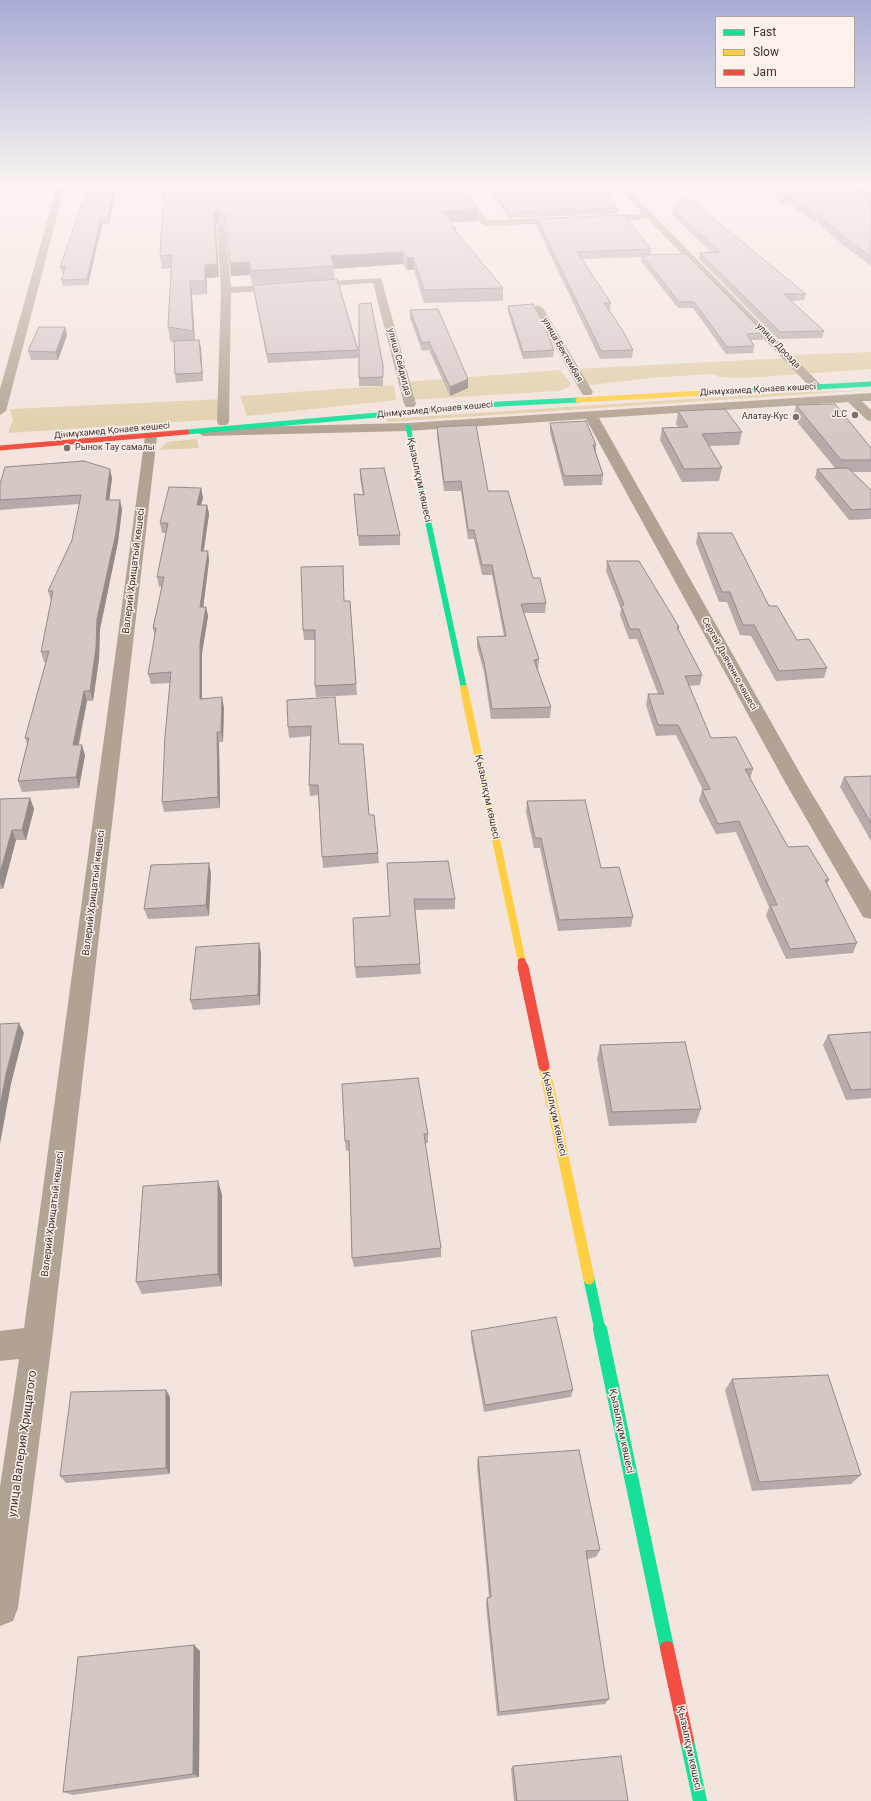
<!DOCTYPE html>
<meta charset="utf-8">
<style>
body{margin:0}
#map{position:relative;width:871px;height:1801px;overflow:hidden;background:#f3e4dd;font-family:Roboto,sans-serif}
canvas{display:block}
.legend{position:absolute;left:715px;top:16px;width:140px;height:72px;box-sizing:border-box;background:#fdf1ec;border:1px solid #b0a5a0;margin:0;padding:5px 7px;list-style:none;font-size:12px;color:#3d322d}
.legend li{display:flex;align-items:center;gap:8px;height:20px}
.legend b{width:20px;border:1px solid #b0a5a0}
</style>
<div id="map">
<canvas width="871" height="1801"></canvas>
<ul class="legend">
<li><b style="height:5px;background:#16e098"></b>Fast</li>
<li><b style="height:5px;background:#ffcf43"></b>Slow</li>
<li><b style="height:5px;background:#f24e42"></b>Jam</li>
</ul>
</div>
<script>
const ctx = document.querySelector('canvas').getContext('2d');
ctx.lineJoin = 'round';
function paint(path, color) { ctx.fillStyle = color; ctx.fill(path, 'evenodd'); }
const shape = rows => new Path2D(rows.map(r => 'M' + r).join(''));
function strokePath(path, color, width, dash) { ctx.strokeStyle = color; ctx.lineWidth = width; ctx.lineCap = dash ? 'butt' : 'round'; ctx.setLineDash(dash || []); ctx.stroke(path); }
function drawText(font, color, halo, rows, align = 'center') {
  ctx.font = font + ' Roboto,sans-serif'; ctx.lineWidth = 3; ctx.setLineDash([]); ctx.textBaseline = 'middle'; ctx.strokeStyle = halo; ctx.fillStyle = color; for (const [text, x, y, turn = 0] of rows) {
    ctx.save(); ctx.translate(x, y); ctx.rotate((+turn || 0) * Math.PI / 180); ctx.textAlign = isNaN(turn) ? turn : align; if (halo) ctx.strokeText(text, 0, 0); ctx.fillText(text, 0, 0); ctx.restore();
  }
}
paint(shape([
 [871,352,871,369,745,378,719,377,712,374,649,378,583,386,573,369,788,358,786,355],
 [560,370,571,383,569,387,558,391,409,400,405,382],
 [394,385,396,400,247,416,240,396],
 [871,390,388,422,386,419,779,393],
 [224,399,223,419,8,433,13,420,10,409],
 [197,439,199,448,159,450,168,442]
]), '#e1d0ac');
paint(shape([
 [57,186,65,186,6,411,0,415,0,389,57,186],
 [455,186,463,186,486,219,489,220,643,214,617,186,625,186,823,387,821,390,813,390,648,219,488,226,480,223,455,186],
 [221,223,225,226,231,287,381,278,416,404,414,407,406,407,404,404,373,283,231,293,229,422,227,425,219,425,217,422,221,290,217,226,221,223],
 [538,305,543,308,593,392,591,395,583,395,581,392,533,308,538,305],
 [871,393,871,401,862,401,871,410,871,421,867,420,848,402,599,418,805,782,871,892,871,919,863,917,785,782,586,419,408,431,203,436,197,432,203,428,408,423,871,393],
 [151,432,157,436,52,1341,18,1608,13,1621,0,1626,0,1487,19,1359,0,1361,0,1331,24,1328,145,436,151,432]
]), '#b1a393');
strokePath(shape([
 [722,392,871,384],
 [408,427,419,476],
 [187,432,500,404,578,400]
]), '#16e098', 5);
strokePath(shape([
 [418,475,464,688]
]), '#16e098', 6);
strokePath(shape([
 [589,1279,600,1330]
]), '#16e098', 11);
strokePath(shape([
 [600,1329,667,1648],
 [687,1741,700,1801]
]), '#16e098', 14);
strokePath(shape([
 [578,400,722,392]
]), '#ffcf43', 5);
strokePath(shape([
 [464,688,464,690]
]), '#ffcf43', 6);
strokePath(shape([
 [464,689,522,962]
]), '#ffcf43', 8);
strokePath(shape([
 [544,1066,589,1279]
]), '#ffcf43', 11);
strokePath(shape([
 [0,448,187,432]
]), '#f24e42', 5);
strokePath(shape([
 [522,962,523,968]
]), '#f24e42', 8);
strokePath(shape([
 [523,967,544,1066]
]), '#f24e42', 11);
strokePath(shape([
 [667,1648,687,1741]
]), '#f24e42', 14);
paint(shape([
 [89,186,117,186,109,224,102,225,88,285,63,286,61,280,64,273,62,273,60,267,84,204],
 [164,186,477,209,477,221,452,222,456,228,456,231,503,288,503,301,424,303,414,270,407,270,403,264,334,269,335,279,252,284,250,275,231,276,226,226,220,222,216,226,219,277,207,278,207,294,192,295,195,340,199,340,201,348,203,381,176,383,175,374,174,342,170,341,168,327,171,268,162,269,160,256],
 [464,186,469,186,469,192],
 [488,186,600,186,618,208,617,214,508,218],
 [767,186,844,186,871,202,871,266,842,244,816,221,813,221,786,201,783,205],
 [846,186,871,186,871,201],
 [673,210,806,294,804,300,791,301,824,331,822,338,778,339,699,259,700,253,712,253,673,216],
 [537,219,651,249,650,255,764,333,762,340,751,340,754,346,753,353,726,354,693,308,678,308,641,261,642,257,581,259,611,303,610,310,609,310,633,350,632,358,600,359,536,225],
 [253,285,358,350,359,358,268,363,254,293],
 [508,306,554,350,553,357,523,359,508,312],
 [410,310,468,379,468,388,450,396,429,350,422,351,410,318],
 [65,327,67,335,58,360,31,360,28,351],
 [383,365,383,386,359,386,359,378],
 [796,405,871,448,871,472,852,472,871,490,871,519,849,520,815,478,817,469,835,468,793,417],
 [678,411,742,432,739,445,709,446,722,468,719,481,682,482,660,440,662,428,678,427,676,424],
 [550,423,596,445,596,453,603,475,602,485,564,486,550,432],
 [437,427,488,491,546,603,545,613,524,613,539,659,538,670,551,707,550,718,491,719,484,672,477,647,477,637,504,636,492,575,482,575,474,539,468,539,461,491,444,491,437,436],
 [360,469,400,535,400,545,359,546,354,494,363,495,360,478],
 [112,478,109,500,122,509,118,542,100,629,99,659,93,701,87,701,79,745,85,755,79,788,22,792,18,781,27,744,25,738,46,662,44,662,41,652,51,601,48,591,72,540,79,504,0,510,0,484],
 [201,488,203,498,201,505,207,505,209,514,204,551,208,551,209,561,203,607,206,607,208,616,202,653,202,699,224,708,223,742,219,742,220,808,164,812,162,802,170,683,151,684,148,674,155,637,153,628,162,587,159,587,157,577,166,533,162,533,160,523],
 [698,533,769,606,797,640,827,668,824,678,776,681,751,636,740,635,727,602,719,602,696,543],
 [607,561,679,627,679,631,702,675,700,685,689,686,711,738,753,769,750,779,788,847,829,880,827,884,857,943,853,953,786,959,766,916,769,907,736,832,716,834,699,801,702,790,703,790,676,735,656,736,646,705,648,694,658,694,637,639,629,639,620,615,621,609,606,571],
 [350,601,357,695,316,697,315,686,315,640,304,640,303,630],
 [287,700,339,744,369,815,378,853,379,863,323,868,318,795,310,796,309,785,310,736,289,738,288,727],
 [871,776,871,841,840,787,844,777],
 [30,798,34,809,26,840,16,840,3,889,0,889,0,799],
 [527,801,601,868,633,917,631,927,558,931,540,848,534,848,526,812],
 [387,863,455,899,455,909,415,910,420,964,421,974,356,978,355,967,390,916],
 [211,873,209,916,148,919,144,909],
 [259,943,261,953,260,1005,193,1010,190,1000],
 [871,1032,871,1098,846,1100,823,1045,828,1035],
 [600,1045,701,1109,696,1123,609,1126,597,1059],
 [428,1134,428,1143,425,1143,441,1248,441,1257,354,1267,352,1258,349,1150,346,1151,345,1141],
 [218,1181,222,1195,222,1286,142,1294,136,1282],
 [471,1331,573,1390,571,1397,484,1412,471,1339],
 [732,1379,861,1475,851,1484,752,1491,725,1390],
 [166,1390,170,1397,170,1474,66,1483,60,1476],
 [478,1457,600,1550,596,1557,587,1559,609,1699,605,1704,497,1716,486,1605,487,1598,489,1597,477,1467],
 [194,1645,200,1651,199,1777,73,1795,63,1792],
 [513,1766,628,1801,514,1801,511,1769]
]), '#b6aba9');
paint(shape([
 [0,186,2,186,0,192],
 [115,186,117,186,109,224,108,218],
 [788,194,786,201,783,205,785,198],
 [477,209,477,221,442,223,443,211],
 [219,210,220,222,216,226,219,277,207,278,207,294,205,281,205,265,214,214],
 [101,218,102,225,88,285,87,279],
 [403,252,403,264,334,269,331,256],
 [413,257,414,270,407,270,407,258],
 [249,262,250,275,231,276,230,263],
 [190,281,192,295,195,345,193,331],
 [65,327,67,335,58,360,56,352],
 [199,340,201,348,203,381,202,373],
 [468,379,468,388,450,396,450,387],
 [110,469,112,478,108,510,106,500],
 [201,488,203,498,198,514,197,505],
 [120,500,122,509,118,542,100,629,99,659,93,701,90,691,97,619],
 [207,505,209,514,202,561,201,551],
 [208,551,209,561,202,617,200,607],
 [206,607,208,616,202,653,202,709,200,699,200,643],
 [84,691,87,701,76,756,73,745],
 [222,697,224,708,223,742,221,732],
 [217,732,219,742,220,808,218,797],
 [82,745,85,755,79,788,76,777],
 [30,798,34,809,26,840,22,830],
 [12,830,16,840,3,889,0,882,0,873],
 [209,863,211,873,209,916,206,905],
 [259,943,261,953,260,1005,258,995],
 [19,1023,24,1033,11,1084,0,1144,0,1106,6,1074],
 [218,1181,222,1195,222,1286,218,1274],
 [166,1390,170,1397,170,1474,166,1468],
 [194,1645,200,1651,199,1777,193,1774]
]), '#948b89');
const building = shape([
 [89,186,115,186,108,218,101,218,87,279,61,280,66,266,60,267,82,204,84,204,89,186],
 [164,186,461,186,477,209,443,211,456,228,453,228,503,288,424,290,413,257,407,258,403,252,331,256,334,266,251,271,249,262,230,263,225,214,219,210,214,214,217,264,205,265,205,281,190,281,193,331,168,327,172,255,160,256,164,186],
 [492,186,600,186,618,208,508,212,492,186],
 [774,186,844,186,871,202,871,257,843,236,818,214,815,215,788,194,785,198,774,186],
 [858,186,871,186,871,194,858,186],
 [686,196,806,294,784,294,824,331,780,332,700,253,720,252,673,210,686,196],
 [624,215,651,249,577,252,611,303,604,303,623,331,633,350,601,351,537,219,624,215],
 [686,254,764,333,747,334,754,346,727,347,694,302,679,302,642,255,686,254],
 [337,279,358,350,267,354,253,285,337,279],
 [371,303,383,365,383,377,359,378,359,304,371,303],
 [533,304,542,320,554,350,523,352,508,306,533,304],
 [438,309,468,379,450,387,429,342,422,343,410,310,438,309],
 [39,327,65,327,56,352,28,351,39,327],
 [199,340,202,373,175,374,174,341,199,340],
 [835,404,871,448,871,460,841,460,796,405,835,404],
 [725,409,742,432,702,434,722,468,684,469,662,428,688,427,678,411,725,409],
 [586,421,596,445,593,445,603,475,564,476,550,423,586,421],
 [476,425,488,491,508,491,533,578,540,578,546,603,521,604,539,659,534,660,551,707,492,709,484,662,477,637,506,636,492,565,482,565,474,530,468,530,461,481,444,482,437,427,476,425],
 [84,461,110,469,106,500,120,500,116,533,97,619,96,648,90,691,84,691,73,745,82,745,76,777,18,781,29,738,25,738,49,651,41,652,53,591,48,591,72,540,81,495,0,500,0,484,5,467,84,461],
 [384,468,400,535,358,536,354,494,364,495,360,469,384,468],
 [848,468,871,490,871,509,852,510,817,469,848,468],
 [169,487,201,488,197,505,207,505,201,551,208,551,200,607,206,607,200,643,200,699,222,697,221,732,217,732,218,797,162,802,165,736,171,672,148,674,156,628,153,628,164,577,157,577,168,523,160,523,169,487],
 [698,533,732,533,769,606,777,606,797,640,809,639,827,668,779,671,754,625,743,625,730,592,722,592,698,533],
 [607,561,639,561,679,627,677,627,702,675,685,676,711,738,736,737,753,769,745,769,788,847,808,846,829,880,825,880,857,943,790,949,770,905,777,905,739,821,718,824,702,790,710,789,678,725,658,725,648,694,664,694,639,629,630,629,621,605,624,605,607,561],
 [343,566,344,601,350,601,356,684,315,686,315,630,303,630,301,567,343,566],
 [335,697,339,744,363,744,369,815,374,815,378,853,322,857,318,785,309,785,311,726,288,727,287,700,335,697],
 [871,776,871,823,844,777,871,776],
 [30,798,22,830,12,830,0,873,0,799,30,798],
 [585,800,601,868,619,867,633,917,559,920,541,838,535,838,527,801,585,800],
 [448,861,455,899,414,899,420,964,355,967,353,918,390,916,387,863,448,861],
 [209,863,206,905,144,909,151,865,209,863],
 [259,943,258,995,190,1000,196,947,259,943],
 [19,1023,6,1074,0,1106,0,1024,19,1023],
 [871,1032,871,1089,851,1090,828,1035,871,1032],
 [685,1042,701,1109,612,1112,600,1045,685,1042],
 [418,1078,428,1134,424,1134,441,1248,352,1258,349,1141,345,1141,342,1084,418,1078],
 [218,1181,218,1274,136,1282,143,1186,218,1181],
 [556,1317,573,1390,485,1405,471,1331,556,1317],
 [828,1375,861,1475,759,1482,732,1379,828,1375],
 [166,1390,166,1468,60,1476,71,1392,166,1390],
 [579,1450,600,1550,586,1551,609,1699,499,1712,487,1598,491,1597,478,1457,579,1450],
 [194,1645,193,1774,63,1792,78,1657,194,1645],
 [621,1756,628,1801,517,1801,513,1766,621,1756]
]);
paint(building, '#d4c7c4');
strokePath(building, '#948b89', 1);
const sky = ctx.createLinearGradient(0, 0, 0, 438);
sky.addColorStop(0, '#a7acd4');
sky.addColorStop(0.42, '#faf3f0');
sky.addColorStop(1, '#faf3f000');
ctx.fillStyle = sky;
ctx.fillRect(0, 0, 871, 438);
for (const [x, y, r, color] of [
 [855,415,4,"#7d706b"],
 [796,417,4,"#7d706b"],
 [67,448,4,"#7d706b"]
]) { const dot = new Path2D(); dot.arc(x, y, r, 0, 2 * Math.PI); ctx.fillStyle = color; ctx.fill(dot); strokePath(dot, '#fdf1ec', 1.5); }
drawText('9px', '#3d322d', '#fdf1ec', [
 ["улица Дрозда",778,346,46],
 ["улица Бектембая",562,350,60],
 ["улица Сейдилда",399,362,75],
 ["Дінмұхамед Қонаев көшесі",758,390,-3],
 ["Дінмұхамед Қонаев көшесі",435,410,-5],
 ["Дінмұхамед Қонаев көшесі",112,431,-5],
 ["Сергей Дьяченко көшесі",729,664,61]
]);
drawText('9px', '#3d322d', '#fdf1ec', [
 ["JLC",847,415],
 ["Алатау-Кус",788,417],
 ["Рынок Тау самалы",75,448,"left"]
], 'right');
drawText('10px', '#3d322d', '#fdf1ec', [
 ["Қызылқұм көшесі",419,480,78],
 ["Валерий Хрищатый көшесі",134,571,-83],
 ["Қызылқұм көшесі",487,797,78],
 ["Валерий Хрищатый көшесі",94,893,-83],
 ["Қызылқұм көшесі",554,1114,78],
 ["Валерий Хрищатый көшесі",53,1214,-83],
 ["Қызылқұм көшесі",621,1431,78],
 ["Қызылқұм көшесі",689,1748,78]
]);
drawText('12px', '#3d322d', '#fdf1ec', [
 ["улица Валерия Хрищатого",23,1444,-82]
]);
</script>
